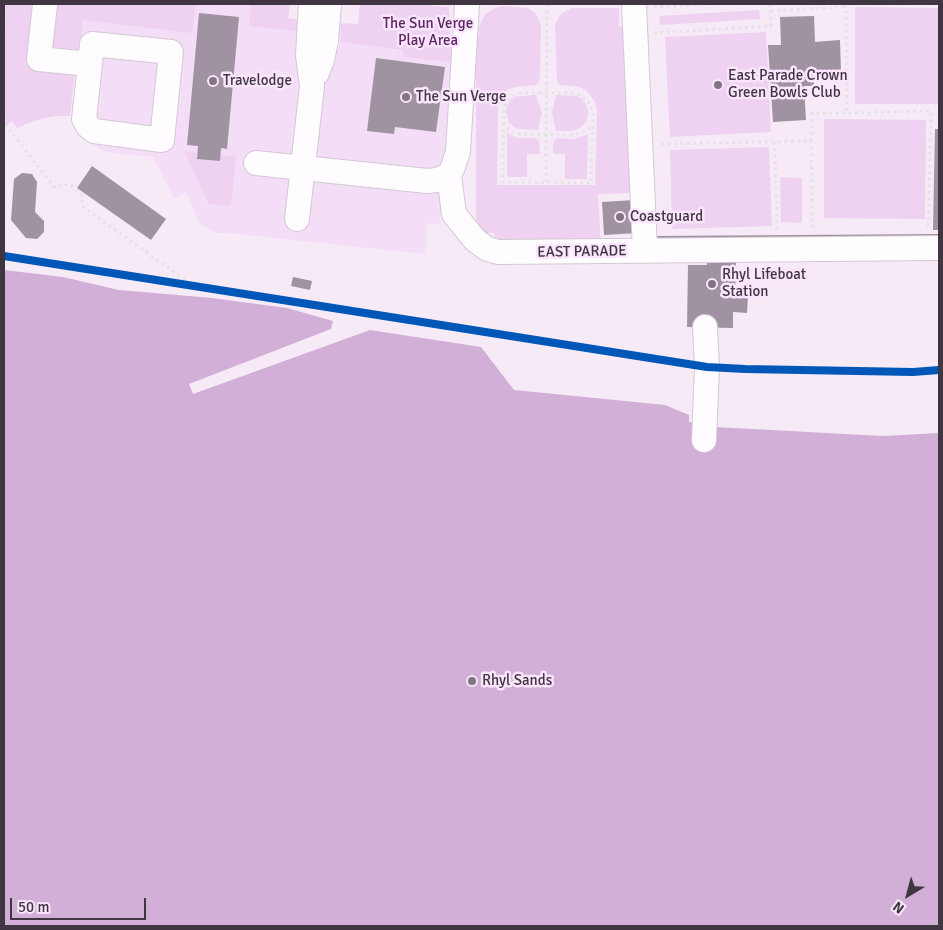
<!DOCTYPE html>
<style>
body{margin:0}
#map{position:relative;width:943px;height:930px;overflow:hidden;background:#f6eaf7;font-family:Signika,sans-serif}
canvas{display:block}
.frame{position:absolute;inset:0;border:5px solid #403641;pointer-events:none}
.north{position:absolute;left:883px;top:870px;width:50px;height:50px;-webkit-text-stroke:4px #fae5fc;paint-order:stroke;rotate:217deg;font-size:14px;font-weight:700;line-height:20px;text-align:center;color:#403641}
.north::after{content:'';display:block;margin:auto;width:18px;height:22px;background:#403641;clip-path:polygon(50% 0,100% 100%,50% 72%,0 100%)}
.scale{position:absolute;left:10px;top:898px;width:136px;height:22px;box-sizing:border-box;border:2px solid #403641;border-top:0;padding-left:6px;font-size:15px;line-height:18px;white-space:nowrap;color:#403641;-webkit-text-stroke:4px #fae5fc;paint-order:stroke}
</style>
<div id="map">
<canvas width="943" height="930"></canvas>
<div class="frame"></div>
<div class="north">N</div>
<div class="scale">50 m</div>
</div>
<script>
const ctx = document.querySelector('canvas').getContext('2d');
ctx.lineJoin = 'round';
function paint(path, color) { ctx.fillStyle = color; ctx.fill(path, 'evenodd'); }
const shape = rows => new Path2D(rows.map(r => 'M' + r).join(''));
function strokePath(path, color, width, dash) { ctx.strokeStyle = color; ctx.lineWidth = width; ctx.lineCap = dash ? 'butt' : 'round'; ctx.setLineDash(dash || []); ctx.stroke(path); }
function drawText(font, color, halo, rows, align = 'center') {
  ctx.font = font + ' Signika,sans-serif'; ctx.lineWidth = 5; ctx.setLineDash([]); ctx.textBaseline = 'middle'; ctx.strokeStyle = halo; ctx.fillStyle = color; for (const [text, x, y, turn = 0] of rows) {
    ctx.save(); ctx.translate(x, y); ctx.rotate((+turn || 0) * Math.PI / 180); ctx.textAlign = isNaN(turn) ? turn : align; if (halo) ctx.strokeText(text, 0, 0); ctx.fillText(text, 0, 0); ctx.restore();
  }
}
paint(shape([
 [84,4,290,4,288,18,296,19,298,22,297,39,340,42,452,56,446,162,440,224,428,223,425,254,228,233,215,233,200,224,186,192,174,199,153,157,103,152,89,140,73,116]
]), '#f4ddf7');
paint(shape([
 [4,4,35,4,29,65,75,71,70,116,58,116,45,118,36,120,17,128,12,121,4,127],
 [51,4,196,4,192,33,83,20,79,57,45,53],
 [251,4,290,4,288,18,296,19,298,22,297,31,249,26],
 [360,4,428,4,433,6,449,7,452,62,403,57,403,50,340,42,341,23,358,24],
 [503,6,528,8,536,14,541,25,540,76,539,82,536,85,515,87,509,89,504,93,500,99,498,106,497,185,595,185,597,110,595,102,588,92,582,88,575,86,560,85,557,82,555,25,560,15,571,8,619,8,619,26,625,27,637,193,598,194,601,247,496,245,494,233,482,233,476,217,476,35,479,35,479,26,485,14,495,8],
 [855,7,939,8,939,104,855,104],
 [759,10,760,19,660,25,659,16],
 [766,32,771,132,670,137,665,37],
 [536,95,542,112,538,130,518,129,513,126,509,123,506,112,507,106,510,101,515,97,520,96],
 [556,95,577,96,582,99,586,104,588,110,588,116,586,122,581,127,576,130,570,131,556,131,552,113],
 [824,119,926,120,925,219,824,218],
 [507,133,517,138,534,138,539,140,540,154,527,154,527,177,507,177],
 [588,134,587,179,565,179,565,154,553,154,553,143,555,140,557,138,575,139],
 [769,147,772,226,672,229,670,150],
 [184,151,197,153,197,159,220,161,221,155,236,156,231,206,209,204],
 [780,177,802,178,802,223,781,222]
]), '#efd2f2');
paint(shape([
 [4,270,63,277,119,290,212,298,287,308,333,321,331,329,189,384,193,394,370,330,481,347,514,390,665,405,689,415,689,422,715,427,883,436,939,433,939,926,4,926]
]), '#d2afd6');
paint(shape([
 [199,13,239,17,227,149,221,148,220,161,197,159,198,146,187,145],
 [814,16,815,42,840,40,841,72,814,73,814,86,804,86,806,120,773,122,768,45,781,45,780,17],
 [644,27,657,236,939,234,939,240,650,244],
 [376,58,445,67,436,132,395,127,394,134,367,131],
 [935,129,939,129,939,230,933,230],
 [92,166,166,219,151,240,77,188],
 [22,173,32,174,37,182,35,212,44,221,44,232,37,239,26,238,11,220,14,179],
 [635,200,638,233,604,235,602,202],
 [707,260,736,260,735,296,748,296,747,313,733,312,733,328,687,327,688,265,707,265],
 [293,277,312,281,310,290,291,286]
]), '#9f92a1');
const minor = shape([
 [45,4,39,59,90,64,92,44,171,52,162,140,94,131,88,126,84,119,90,64],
 [467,4,458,152,453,167,449,175,454,214,475,240,487,249,498,252,939,248],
 [634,4,645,251],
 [317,73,322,60,326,41,329,4],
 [256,163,427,181,437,180,449,175],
 [297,219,312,86,308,55,311,4],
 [704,440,707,367,705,327]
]);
strokePath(minor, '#d3c8d4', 26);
strokePath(shape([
 [846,4,847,113,931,111,928,229],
 [654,7,713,4],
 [771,11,846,7],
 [4,31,7,4],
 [654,33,771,26,770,4],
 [397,60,401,4],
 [519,93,574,93,582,96,590,104,593,114,591,183,503,182,504,106,510,98,519,93],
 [4,118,6,125,55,188,64,184,72,186,81,193,83,207,195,287],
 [931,121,939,121],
 [504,122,509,130,515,134,572,135,584,132,592,127],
 [811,141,812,113,847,113],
 [775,142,777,230],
 [661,144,811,141,813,230],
 [546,182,547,4]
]), '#e5e2e5', 3, [2.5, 4]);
strokePath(minor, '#fefcfe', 24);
strokePath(shape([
 [4,256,707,367,745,369,913,372,939,370]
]), '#0057b8', 8);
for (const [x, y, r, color] of [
 [213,81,5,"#807581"],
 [718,85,5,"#807581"],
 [406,97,5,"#807581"],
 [620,217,5,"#807581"],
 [712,284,5,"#807581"],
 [472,681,5,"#807581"]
]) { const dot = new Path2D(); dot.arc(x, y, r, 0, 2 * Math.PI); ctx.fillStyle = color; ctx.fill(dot); strokePath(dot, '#fae5fc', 2); }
drawText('15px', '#5d2663', '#fae5fc', [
 ["The Sun Verge",428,24],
 ["Play Area",428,41]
]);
drawText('15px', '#403641', '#fae5fc', [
 ["East Parade Crown",728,76],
 ["Green Bowls Club",728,93],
 ["Travelodge",223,81],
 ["The Sun Verge",416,97],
 ["Coastguard",630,217],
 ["Rhyl Lifeboat",722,275],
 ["Station",722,292],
 ["Rhyl Sands",482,681]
], 'left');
drawText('15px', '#403641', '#fae5fc', [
 ["EAST PARADE",582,252,-1]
]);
</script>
